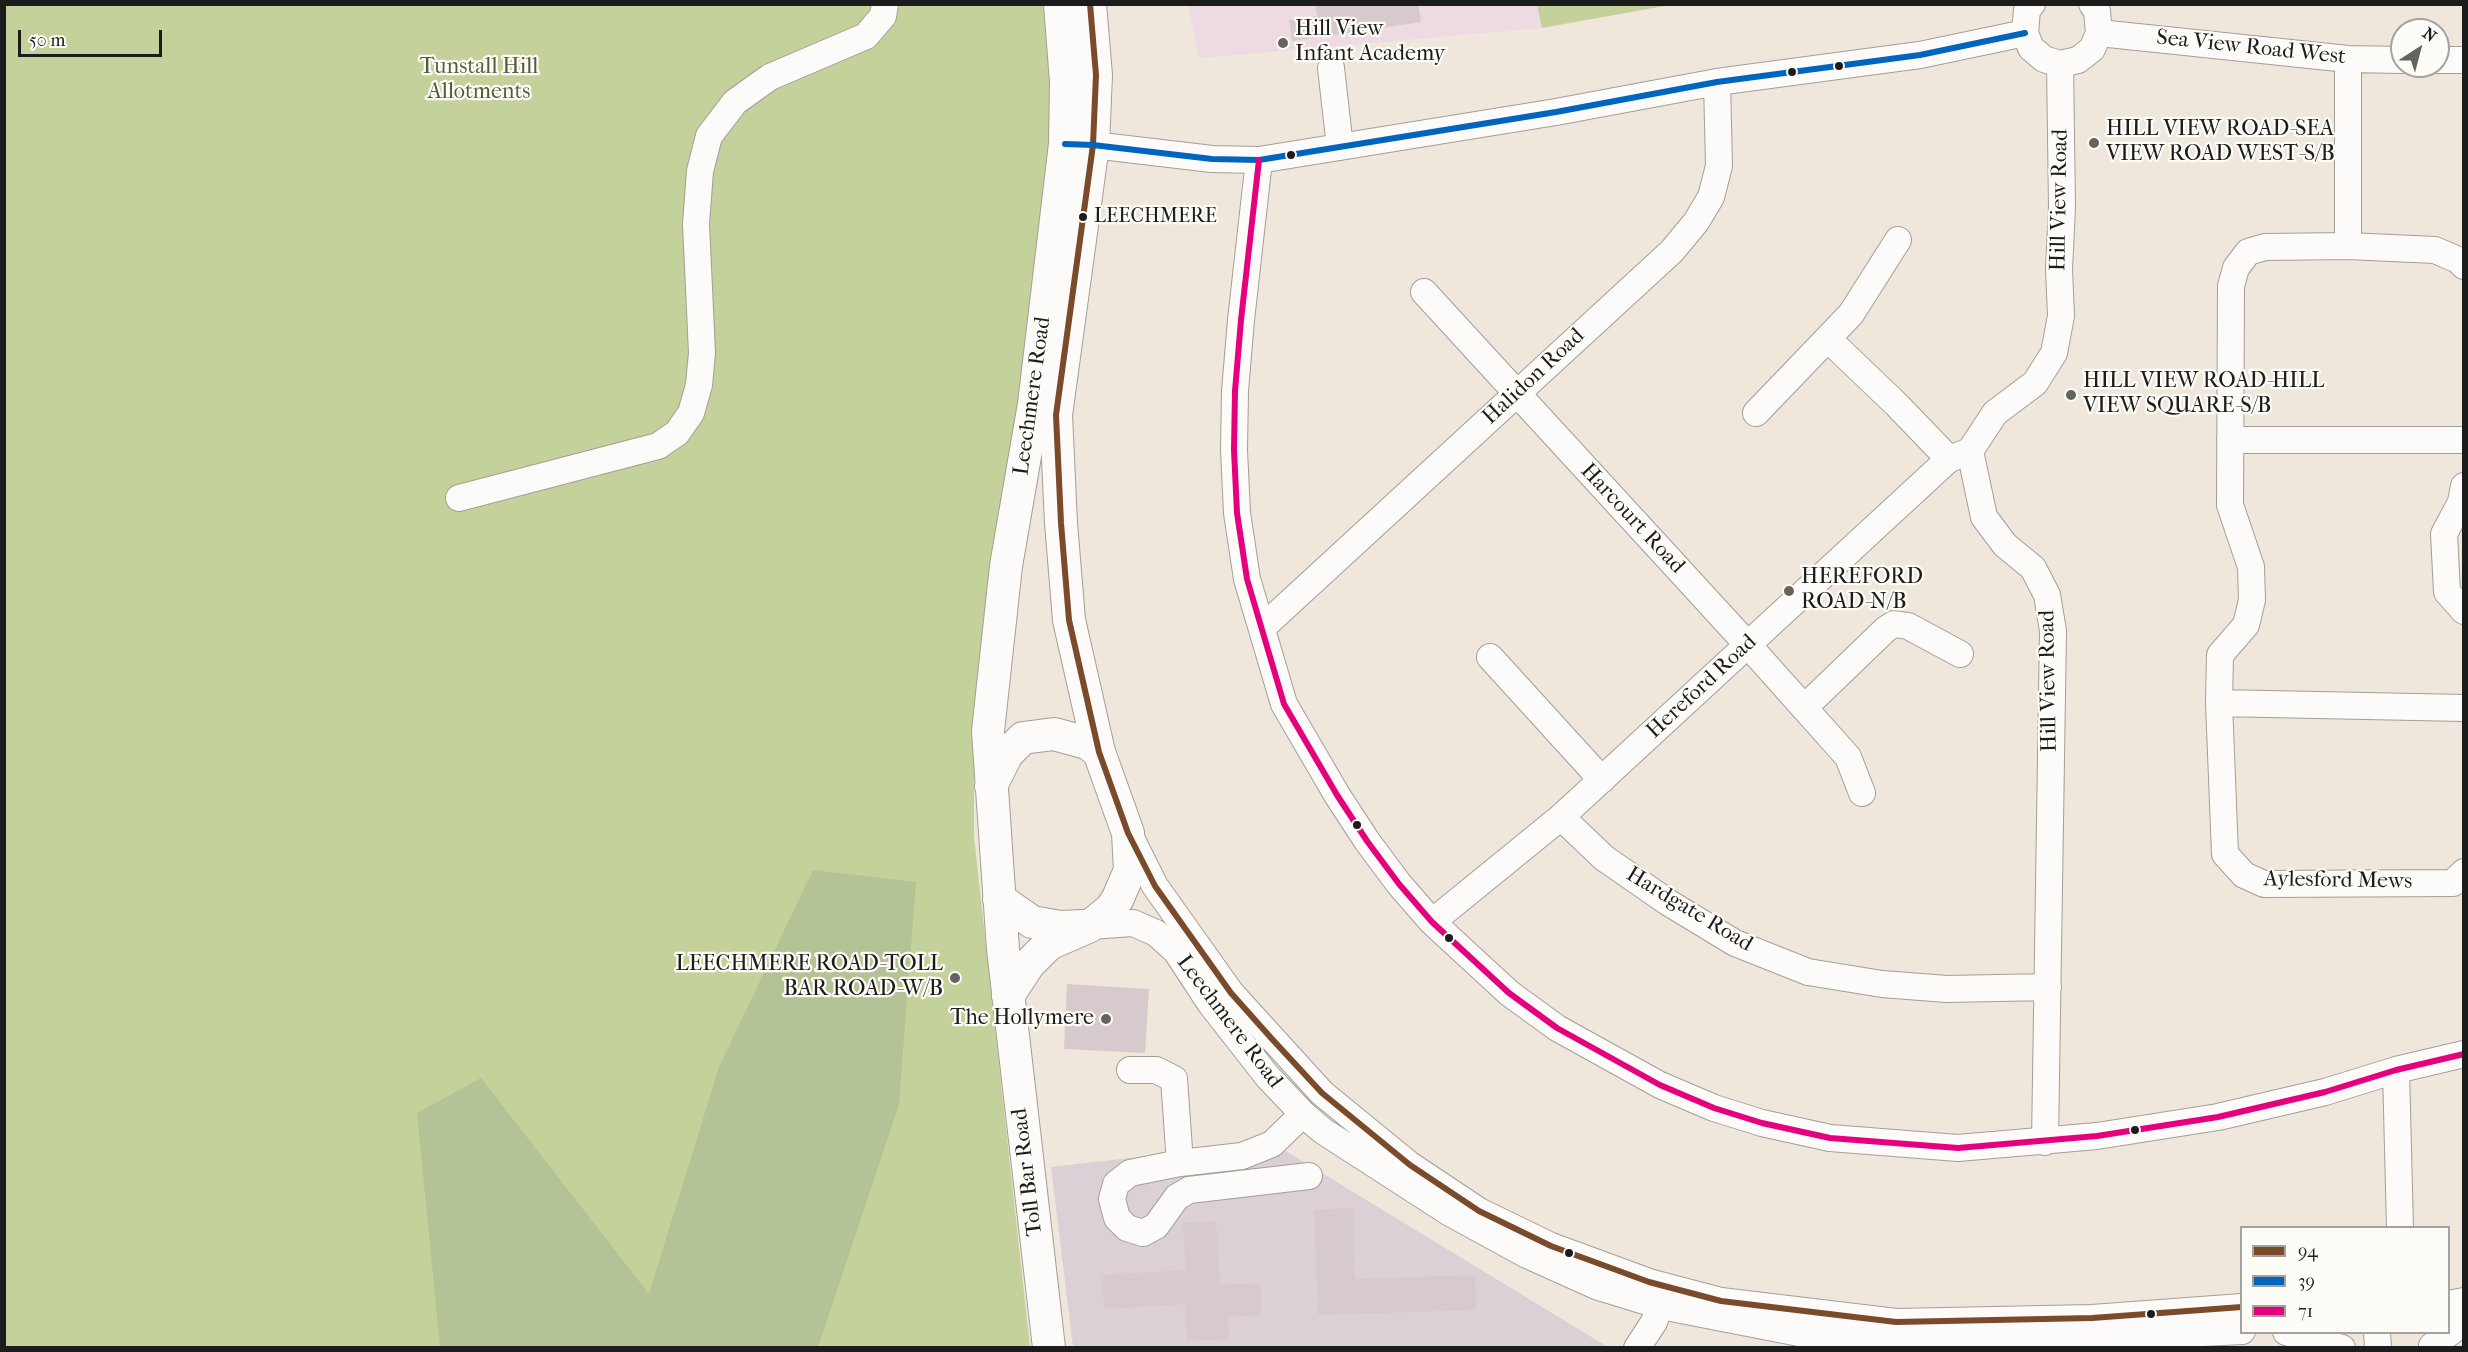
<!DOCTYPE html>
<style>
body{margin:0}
#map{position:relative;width:2468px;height:1352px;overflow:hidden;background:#efe7db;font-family:"IM FELL French Canon",serif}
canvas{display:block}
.frame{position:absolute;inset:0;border:6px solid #1c1c1c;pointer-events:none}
.legend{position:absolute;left:2240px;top:1226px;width:210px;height:108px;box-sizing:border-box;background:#fdfcf7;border:2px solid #a3a29f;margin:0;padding:8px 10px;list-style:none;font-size:18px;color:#1c1c1c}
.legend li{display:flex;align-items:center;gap:12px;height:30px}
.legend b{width:30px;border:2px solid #a3a29f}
.north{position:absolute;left:2390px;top:18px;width:60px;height:60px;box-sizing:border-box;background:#fdfcf7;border:2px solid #a3a29f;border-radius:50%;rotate:36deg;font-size:16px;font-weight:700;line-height:24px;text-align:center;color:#1c1c1c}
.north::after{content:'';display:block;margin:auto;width:21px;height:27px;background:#66635f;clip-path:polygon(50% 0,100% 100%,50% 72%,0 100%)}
.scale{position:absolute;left:18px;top:30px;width:144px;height:27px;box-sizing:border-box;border:3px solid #1c1c1c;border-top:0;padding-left:8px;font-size:18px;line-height:21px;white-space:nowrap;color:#1c1c1c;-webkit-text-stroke:4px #fdfcf7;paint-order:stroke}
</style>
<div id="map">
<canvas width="2468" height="1352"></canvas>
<div class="frame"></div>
<ul class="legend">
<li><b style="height:8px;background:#7a4b2a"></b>94</li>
<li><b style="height:8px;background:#0065bd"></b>39</li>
<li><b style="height:8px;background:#e5007d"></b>71</li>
</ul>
<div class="north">N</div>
<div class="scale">50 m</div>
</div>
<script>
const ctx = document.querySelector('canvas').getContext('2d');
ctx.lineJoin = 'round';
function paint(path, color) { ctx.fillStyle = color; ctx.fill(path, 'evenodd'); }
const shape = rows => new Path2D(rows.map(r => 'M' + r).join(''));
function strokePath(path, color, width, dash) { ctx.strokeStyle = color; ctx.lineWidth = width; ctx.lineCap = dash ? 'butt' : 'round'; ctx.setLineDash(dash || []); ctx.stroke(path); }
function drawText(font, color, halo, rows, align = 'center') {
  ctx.font = font + ' "IM FELL French Canon",serif'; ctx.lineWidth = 4.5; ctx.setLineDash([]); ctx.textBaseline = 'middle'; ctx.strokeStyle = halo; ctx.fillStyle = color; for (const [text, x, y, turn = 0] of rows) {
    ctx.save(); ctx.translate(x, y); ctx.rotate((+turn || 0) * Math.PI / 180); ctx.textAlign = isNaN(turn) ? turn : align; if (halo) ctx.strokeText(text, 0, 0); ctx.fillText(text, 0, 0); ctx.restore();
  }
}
paint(shape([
 [1188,5,1537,5,1542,28,1199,58]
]), '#eedae2');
paint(shape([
 [1271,1142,1608,1347,1073,1347,1051,1167]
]), '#dcd0d7');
paint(shape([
 [5,5,1049,5,1056,132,974,727,974,836,1030,1347,5,1348],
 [1537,5,1537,4,1670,5,1542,28]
]), '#c5d19b');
paint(shape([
 [813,870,916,882,899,1104,818,1347,820,1347,440,1347,417,1113,481,1078,649,1294,719,1067]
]), '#b3c395');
paint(shape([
 [1315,4,1418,4,1421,22,1292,41,1289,20,1317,16],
 [1067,984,1149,989,1145,1053,1064,1049],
 [1353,1208,1355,1279,1475,1275,1476,1310,1318,1315,1314,1210],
 [1216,1221,1220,1285,1260,1283,1262,1315,1228,1317,1229,1339,1187,1341,1185,1304,1104,1309,1102,1275,1186,1270,1183,1223]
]), '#d7cacc');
const minor = shape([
 [2032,4,2027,10,2025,33,2031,48,2044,59,2060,64,2078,60,2092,49,2099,33,2097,11,2092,4],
 [2099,33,2348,59,2402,60],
 [2438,60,2464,60],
 [1331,68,1340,147],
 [1093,145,1212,159,1259,160,1556,112,1717,82,1920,55,2025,33],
 [1259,160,1241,320,1235,391,1234,450,1237,513,1247,579,1284,704,1337,795,1367,841,1399,884,1432,922,1509,993,1557,1028,1660,1085,1714,1108,1762,1123,1830,1138,1958,1148,2097,1136,2218,1117,2325,1092,2396,1070,2464,1054],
 [2348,246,2348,59],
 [2464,266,2458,260,2435,250,2348,246,2265,247,2248,252,2236,268,2231,286,2230,505,2251,567,2252,600,2246,625,2220,655,2219,703,2225,854,2244,875,2264,884,2453,883,2464,872],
 [1424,292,1748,645,1848,757,1862,793],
 [1828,339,1896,404,1949,459],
 [1756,413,1851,314,1898,240],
 [2230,440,2464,440],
 [2464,486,2461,502,2444,534,2447,592,2464,611],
 [459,498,658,446,677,433,691,413,699,385,702,353,696,224,700,171,709,136,735,102,770,77,866,36,883,16,885,4],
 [1262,628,1672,251,1696,222,1711,197,1719,166,1717,82],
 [1490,657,1602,780],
 [2219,703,2464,708],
 [1804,708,1886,629,1894,624,1908,626,1960,654],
 [1561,817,1604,858,1669,903,1735,943,1808,972,1882,984,1947,989,2048,987],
 [1131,838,1155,886,1231,993,1322,1093,1410,1165,1479,1211,1551,1246,1649,1282,1721,1301,1896,1322,2092,1318,2242,1307],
 [1432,922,1561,817,1949,459,1970,451],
 [1090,926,1133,923,1156,933,1176,951,1210,1003,1267,1076,1303,1114,1323,1131,1450,1213,1527,1255,1596,1286,1661,1306,1835,1340,1968,1345,2242,1331],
 [1130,1070,1156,1070,1174,1079,1180,1163],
 [2396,1070,2400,1228],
 [1303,1114,1272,1144,1242,1156,1180,1163,1130,1173,1116,1184,1112,1199,1117,1218,1127,1228,1143,1233,1156,1226,1177,1197,1189,1190,1309,1176],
 [2045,1142,2053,631,2047,595,2033,568,2005,545,1984,517,1970,451,1995,413,2035,383,2054,353,2061,316,2059,269,2062,207,2060,64],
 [2448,1304,2464,1301],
 [2286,1332,2342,1348],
 [2377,1332,2378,1348],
 [2432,1346,2464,1322],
 [1637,1348,1654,1322,1666,1290]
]);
const major = shape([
 [991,786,1007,754,1023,738,1054,734,1087,743,1099,752],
 [999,899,1032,922,1060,927,1083,926],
 [1008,996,1029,964,1049,944,1090,926,1111,909,1118,898,1130,870,1128,833,1099,752,1069,620,1061,523,1056,415,1093,145,1096,75,1090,4],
 [1049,1348,1003,949,988,731,1006,566,1034,404,1065,144,1066,82,1060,4]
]);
strokePath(minor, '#a39e97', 28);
strokePath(major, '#a39e97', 34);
strokePath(minor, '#fdfbfa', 26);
strokePath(major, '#fdfbfa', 32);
strokePath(shape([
 [1090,4,1096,75,1093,145,1056,415,1061,523,1069,620,1099,752,1128,833,1155,886,1231,993,1272,1039,1322,1093,1410,1165,1479,1211,1551,1246,1649,1282,1721,1301,1896,1322,2092,1318,2242,1307]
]), '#7a4b2a', 6);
strokePath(shape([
 [1065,144,1093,145,1212,159,1259,160,1556,112,1717,82,1920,55,2025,33]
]), '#0065bd', 6);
strokePath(shape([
 [1259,160,1241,320,1235,391,1234,450,1237,513,1247,579,1284,704,1337,795,1367,841,1399,884,1432,922,1509,993,1557,1028,1660,1085,1714,1108,1762,1123,1830,1138,1958,1148,2097,1136,2218,1117,2325,1092,2396,1070,2464,1054]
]), '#e5007d', 6);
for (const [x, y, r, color] of [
 [1283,43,6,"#66635f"],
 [1839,66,5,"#1c1c1c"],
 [1792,72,5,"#1c1c1c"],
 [2094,143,6,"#66635f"],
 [1291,155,5,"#1c1c1c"],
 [1083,217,5,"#1c1c1c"],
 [2071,395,6,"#66635f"],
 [1789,591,6,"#66635f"],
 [1357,825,5,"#1c1c1c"],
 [1449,938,5,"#1c1c1c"],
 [955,978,6,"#66635f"],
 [1106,1019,6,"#66635f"],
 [2135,1130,5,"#1c1c1c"],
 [1569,1253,5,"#1c1c1c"],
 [2151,1314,5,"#1c1c1c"]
]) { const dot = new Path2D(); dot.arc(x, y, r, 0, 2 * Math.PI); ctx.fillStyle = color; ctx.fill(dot); strokePath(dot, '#fdfcf7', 2); }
drawText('20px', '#1c1c1c', '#fdfcf7', [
 ["LEECHMERE",1094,217]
], 'left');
drawText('22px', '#1c1c1c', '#fdfcf7', [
 ["Hill View",1295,30],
 ["Infant Academy",1295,55],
 ["HILL VIEW ROAD-SEA",2106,130],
 ["VIEW ROAD WEST-S/B",2106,155],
 ["HILL VIEW ROAD-HILL",2083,382],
 ["VIEW SQUARE-S/B",2083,407],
 ["HEREFORD",1801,578],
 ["ROAD-N/B",1801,603],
 ["LEECHMERE ROAD-TOLL",943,965,"right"],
 ["BAR ROAD-W/B",943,990,"right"],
 ["The Hollymere",1094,1019,"right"]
], 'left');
drawText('22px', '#1c1c1c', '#fdfcf7', [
 ["Sea View Road West",2251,48,6],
 ["Hill View Road",2060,200,-89],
 ["Halidon Road",1534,377,-43],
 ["Leechmere Road",1033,396,-82],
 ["Harcourt Road",1632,519,47],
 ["Hill View Road",2049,681,-91],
 ["Hereford Road",1702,687,-43],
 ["Aylesford Mews",2338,881,1],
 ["Hardgate Road",1689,910,31],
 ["Leechmere Road",1229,1022,53],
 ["Toll Bar Road",1028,1172,-97]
]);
drawText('22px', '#525d3a', '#fdfcf7', [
 ["Tunstall Hill",479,68],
 ["Allotments",479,93]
]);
</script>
